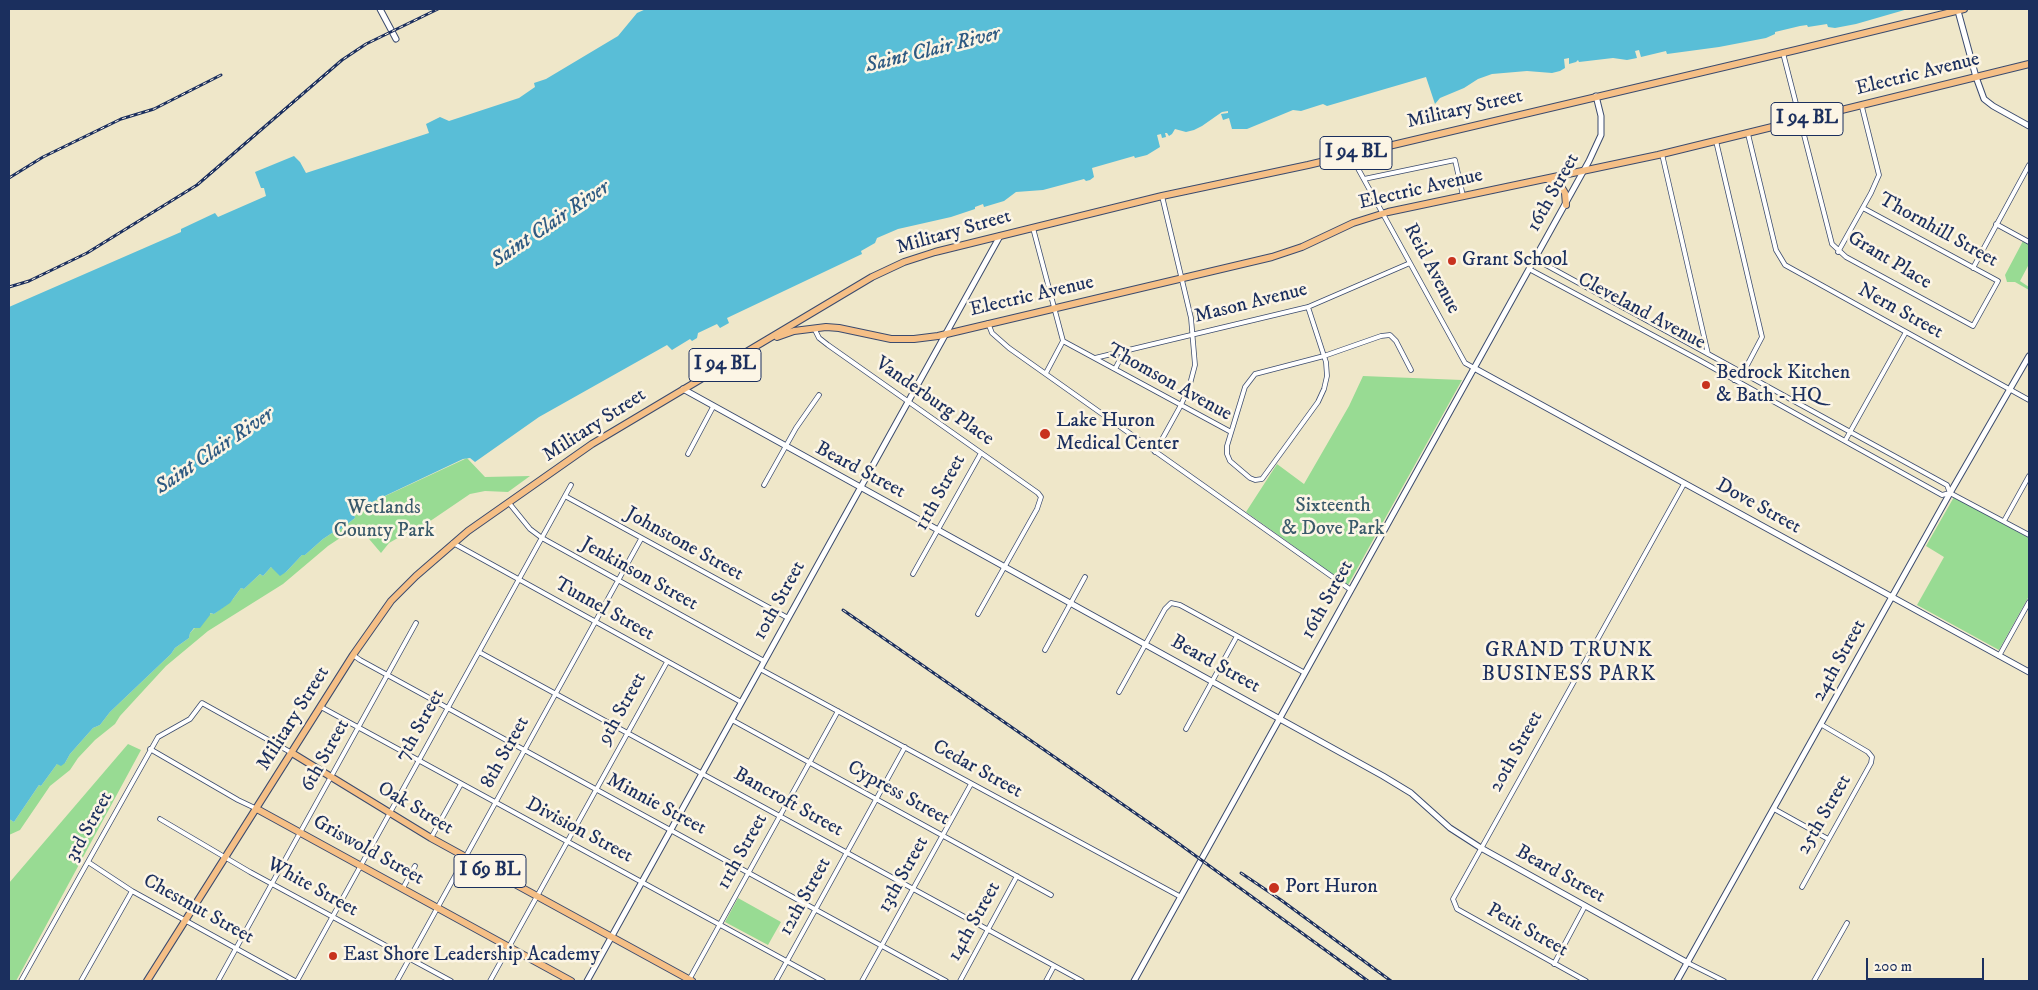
<!DOCTYPE html>
<style>
body{margin:0}
#map{position:relative;width:2038px;height:990px;overflow:hidden;background:#efe7c9;font-family:"IM FELL DW Pica",serif}
canvas{display:block}
.frame{position:absolute;inset:0;border:10px solid #1b2f5e;pointer-events:none}
.scale{position:absolute;left:1866px;top:958px;width:118px;height:22px;box-sizing:border-box;border:2px solid #1b2f5e;border-top:0;padding-left:6px;font-size:15px;line-height:18px;white-space:nowrap;color:#1b2f5e;-webkit-text-stroke:4px #fcf5e5;paint-order:stroke}
</style>
<div id="map">
<canvas width="2038" height="990"></canvas>
<div class="frame"></div>
<div class="scale">200 m</div>
</div>
<script>
const ctx = document.querySelector('canvas').getContext('2d');
ctx.lineJoin = 'round';
function paint(path, color) { ctx.fillStyle = color; ctx.fill(path, 'evenodd'); }
const shape = rows => new Path2D(rows.map(r => 'M' + r).join(''));
function strokePath(path, color, width, dash) { ctx.strokeStyle = color; ctx.lineWidth = width; ctx.lineCap = dash ? 'butt' : 'round'; ctx.setLineDash(dash || []); ctx.stroke(path); }
function drawText(font, color, halo, rows, align = 'center') {
  ctx.font = font + ' "IM FELL DW Pica",serif'; ctx.lineWidth = 5; ctx.setLineDash([]); ctx.textBaseline = 'middle'; ctx.strokeStyle = halo; ctx.fillStyle = color; for (const [text, x, y, turn = 0] of rows) {
    ctx.save(); ctx.translate(x, y); ctx.rotate((+turn || 0) * Math.PI / 180); ctx.textAlign = isNaN(turn) ? turn : align; if (halo) ctx.strokeText(text, 0, 0); ctx.fillText(text, 0, 0); ctx.restore();
  }
}
paint(shape([
 [2023,241,2029,244,2029,264,2020,281,2029,287,2029,290,2015,282,2007,282,2005,275],
 [1363,376,1462,380,1348,585,1246,512,1277,464,1304,484,1349,406],
 [467,458,485,477,530,476,508,492,485,491,470,494,420,528,417,527,389,543,381,553,358,526,328,546,283,584,208,631,166,666,120,716,115,724,95,740,78,758,70,770,50,786,20,830,9,835,9,819,14,822,39,785,41,786,57,764,65,763,70,754,93,728,100,725,110,712,171,654,175,648,189,638,190,633,209,613,214,614,233,599,241,588,244,589,260,574,263,576,271,567,283,573,286,572,302,555,305,555,323,539,332,533,337,532,355,518,353,511],
 [1954,497,2029,538,2029,596,1999,650,1917,605,1944,557,1926,546],
 [128,744,141,750,16,981,9,981,9,883],
 [738,898,781,922,768,945,725,922]
]), '#98db93');
paint(shape([
 [646,9,1908,9,1856,24,1835,28,1828,27,1827,24,1808,27,1807,25,1800,26,1775,32,1775,34,1766,38,1719,47,1667,54,1666,51,1641,57,1639,50,1635,51,1637,58,1627,60,1613,58,1579,62,1578,60,1576,62,1569,64,1569,58,1564,59,1565,68,1560,71,1552,73,1527,71,1492,74,1478,79,1464,88,1440,98,1435,104,1426,77,1327,106,1323,104,1301,111,1293,110,1247,129,1232,129,1229,118,1223,120,1221,114,1228,113,1228,111,1222,112,1202,126,1194,130,1186,132,1175,129,1172,134,1169,136,1167,133,1165,133,1166,137,1162,138,1161,134,1157,135,1160,147,1147,155,1135,158,1134,156,1092,168,1094,177,1090,180,1086,181,1084,179,1043,190,1016,192,1004,201,984,207,983,204,975,207,975,209,951,217,898,229,877,238,875,243,861,251,862,254,727,318,729,323,720,328,717,324,698,333,697,338,692,341,690,339,672,350,667,345,539,417,475,462,470,458,463,459,353,511,355,518,337,532,332,533,323,539,305,555,302,555,286,572,280,576,271,567,263,576,260,574,244,589,241,588,230,603,214,614,210,613,210,615,200,628,194,628,190,633,189,638,175,648,171,654,110,712,100,725,93,728,70,754,65,763,61,766,57,764,41,786,39,785,14,822,9,819,9,307,181,232,181,229,215,213,218,217,266,196,264,188,261,188,255,172,294,156,300,162,306,173,429,133,426,124,440,117,449,121,519,98,535,87,534,83,546,79,618,36,637,13]
]), '#59bed7');
const minor = shape([
 [1783,53,1832,244,1846,257,1973,326,1998,281,1863,208],
 [1748,134,1776,250,1785,265,2029,400],
 [1716,141,1762,337,1743,373,1734,380],
 [1350,154,1465,363,1474,368],
 [1662,154,1708,354],
 [1364,179,1455,160,1463,196],
 [1996,224,2029,242],
 [1033,228,1063,341],
 [1838,252,1871,193,1879,175,1862,107],
 [1535,259,1947,485,1950,493],
 [1973,268,2029,165],
 [1529,269,1699,360,1942,495,1950,493,2029,535],
 [1308,307,1324,356,1326,362,1327,376,1324,389,1318,402,1262,479,1255,480,1250,478,1230,461,1227,454,1227,446,1245,387,1255,374,1324,356,1381,336,1390,335,1396,341,1411,370],
 [988,323,992,333,1009,348,1351,590],
 [814,328,819,338,828,345,1038,493,1041,497,1037,509,978,614],
 [1063,341,1231,432],
 [1095,358,1308,307,1410,263],
 [1115,369,1125,350],
 [1046,373,1063,341],
 [1845,441,1906,332],
 [1155,452,1181,405,1190,384,1195,365,1191,318,1162,196],
 [688,454,713,407],
 [764,485,796,428,819,395],
 [565,496,788,618],
 [509,503,530,529,542,538,764,661],
 [2004,521,2029,476],
 [453,543,741,702],
 [913,574,981,453],
 [1045,650,1085,577],
 [479,652,1082,981],
 [353,655,360,660,946,981],
 [1999,656,2029,602],
 [760,669,1181,897],
 [1119,692,1165,609,1171,603,1180,605,1305,673],
 [321,707,823,981],
 [732,720,1051,895],
 [1186,729,1237,636],
 [150,749,238,800,257,809],
 [1774,809,1828,839],
 [160,819,250,872,451,981],
 [431,838,461,784],
 [88,862,132,891,295,981],
 [1802,887,1871,763,1872,757,1868,752,1822,725],
 [403,888,415,866],
 [1688,963,1724,981],
 [1554,964,1585,906],
 [689,980,838,711],
 [21,981,158,737,190,719,202,703,292,753],
 [81,981,132,891],
 [218,981,416,623],
 [297,981,571,485],
 [397,981,641,539],
 [490,981,667,662],
 [776,981,905,747],
 [862,981,971,784],
 [960,981,1017,876],
 [1046,981,1054,966],
 [1586,981,1457,909,1453,899,1684,484],
 [1814,981,1847,923]
]);
const tertiary = shape([
 [380,9,396,39],
 [1958,11,1976,77,1984,99,1993,106,2029,126],
 [1474,368,2029,672],
 [683,389,1383,776,1411,793,1450,828,1481,848,1688,963],
 [587,981,1000,236],
 [1134,981,1589,161,1601,135,1601,116,1596,96],
 [1677,981,1950,493,2029,356]
]);
const primary = shape([
 [1547,179,1555,182,1562,188,1565,193,1566,205],
 [777,337,794,331,826,327,839,328,891,339,914,339,938,336,1272,257,1302,247,1353,223,1388,212,1658,155,2029,64],
 [292,753,431,838,692,981],
 [257,809,571,981],
 [147,981,353,655,391,601,416,576,468,531,592,444,872,277,904,262,935,252,1162,196,1308,165,1796,50,1964,9]
]);
strokePath(minor, '#3b4b6e', 5.5);
strokePath(tertiary, '#3b4b6e', 7);
strokePath(primary, '#3b4b6e', 8);
strokePath(minor, '#fff', 4);
strokePath(tertiary, '#fff', 5);
strokePath(primary, '#f5bf86', 6);
const rail = shape([
 [9,178,43,157,121,119,154,109,221,75],
 [9,287,29,281,87,253,197,185,342,60,366,44,438,9],
 [843,610,1171,838,1368,981],
 [1241,873,1281,900,1391,981]
]);
strokePath(rail, '#1b2f5e', 3);
strokePath(rail, '#fcf5e5', 1, [4]);
for (const [x, y, r, color] of [
 [1452,261,5,"#c8321e"],
 [1706,385,5,"#c8321e"],
 [1045,434,6,"#c8321e"],
 [1274,888,6,"#c8321e"],
 [333,956,5,"#c8321e"]
]) { const dot = new Path2D(); dot.arc(x, y, r, 0, 2 * Math.PI); ctx.fillStyle = color; ctx.fill(dot); strokePath(dot, '#fcf5e5', 2); }
for (const [x, y, w] of [
 [1807,119,72],
 [1356,153,72],
 [725,365,72],
 [490,871,72]
]) { const box = new Path2D(); box.roundRect(x - w / 2, y - 16.5, w, 33, 4); ctx.fillStyle = '#fcf5e5'; ctx.fill(box); strokePath(box, '#1b2f5e', 1); }
drawText('bold 19px', '#1b2f5e', null, [
 ["I 94 BL",1807,119],
 ["I 94 BL",1356,153],
 ["I 94 BL",725,365],
 ["I 69 BL",490,871]
]);
drawText('20px', '#1b2f5e', '#fcf5e5', [
 ["Electric Avenue",1918,75,-14],
 ["Military Street",1465,110,-13],
 ["Electric Avenue",1421,190,-13],
 ["16th Street",1554,193,-61],
 ["Thornhill Street",1938,231,29],
 ["Military Street",954,233,-16],
 ["Grant Place",1889,261,31],
 ["Reid Avenue",1431,269,62],
 ["Electric Avenue",1032,297,-13],
 ["Mason Avenue",1251,304,-14],
 ["Cleveland Avenue",1641,312,28],
 ["Nern Street",1900,312,29],
 ["Thomson Avenue",1169,383,29],
 ["Vanderburg Place",934,402,35],
 ["Military Street",595,426,-33],
 ["Beard Street",860,471,28],
 ["11th Street",941,493,-61],
 ["Dove Street",1758,507,29],
 ["Johnstone Street",684,545,29],
 ["Jenkinson Street",639,575,29],
 ["16th Street",1328,600,-61],
 ["10th Street",780,601,-61],
 ["Tunnel Street",604,610,29],
 ["24th Street",1840,661,-61],
 ["Beard Street",1215,665,29],
 ["9th Street",623,709,-61],
 ["Military Street",294,719,-58],
 ["7th Street",421,726,-61],
 ["20th Street",1517,752,-61],
 ["8th Street",506,753,-61],
 ["6th Street",326,756,-61],
 ["Cedar Street",977,770,29],
 ["Cypress Street",898,794,29],
 ["Bancroft Street",788,803,29],
 ["Minnie Street",656,805,28],
 ["Oak Street",415,809,31],
 ["25th Street",1825,815,-60],
 ["3rd Street",90,827,-61],
 ["Division Street",579,831,28],
 ["Griswold Street",368,851,29],
 ["11th Street",743,852,-61],
 ["13th Street",904,875,-61],
 ["Beard Street",1560,875,29],
 ["White Street",312,888,29],
 ["12th Street",806,897,-61],
 ["Chestnut Street",198,910,29],
 ["14th Street",975,922,-61],
 ["Petit Street",1527,931,29]
]);
drawText('20px', '#1b2f5e', '#fcf5e5', [
 ["Grant School",1462,261],
 ["Bedrock Kitchen",1716,374],
 ["& Bath - HQ",1716,397],
 ["Lake Huron",1056,422],
 ["Medical Center",1056,445],
 ["Port Huron",1285,888],
 ["East Shore Leadership Academy",343,956]
], 'left');
drawText('20px', '#3a5a6b', '#fcf5e5', [
 ["Sixteenth",1333,507],
 ["& Dove Park",1333,530],
 ["Wetlands",384,509],
 ["County Park",384,532]
]);
drawText('italic 21px', '#2e5a82', '#fcf5e5', [
 ["Saint Clair River",933,51,-14],
 ["Saint Clair River",551,225,-34],
 ["Saint Clair River",215,452,-34]
]);
ctx.letterSpacing = '1px';
drawText('21px', '#1b2f5e', '#fcf5e5', [
 ["GRAND TRUNK",1569,652],
 ["BUSINESS PARK",1569,676]
]);
ctx.letterSpacing = '0px';
</script>
